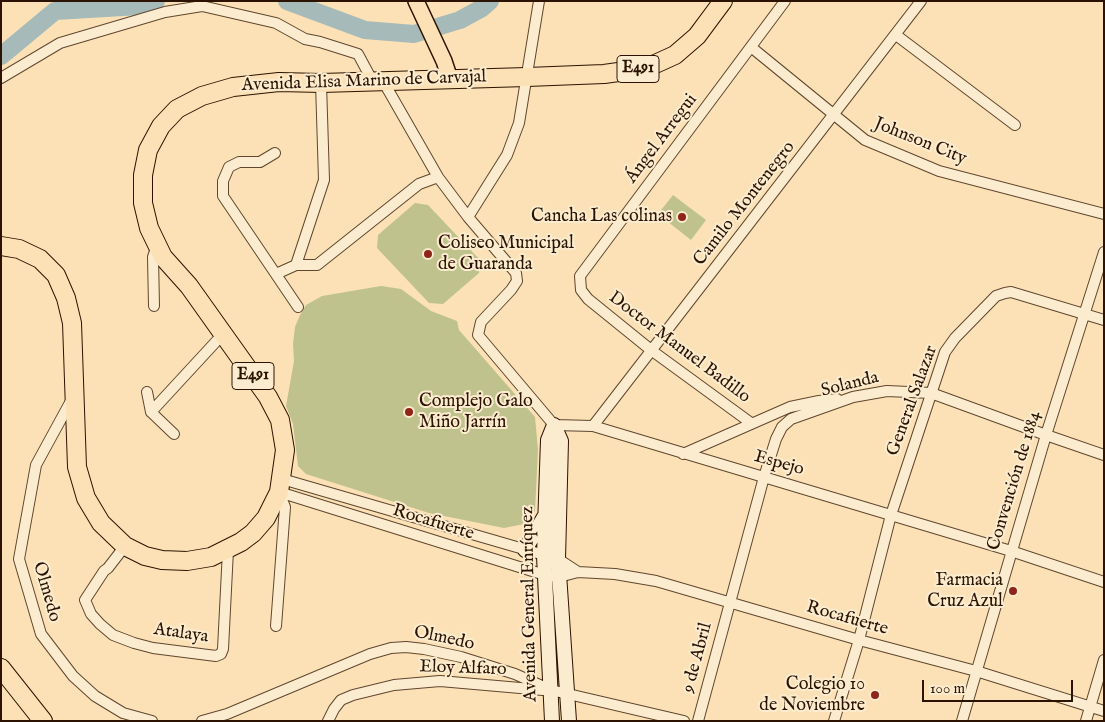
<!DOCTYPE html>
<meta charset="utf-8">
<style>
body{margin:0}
#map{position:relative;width:1105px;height:722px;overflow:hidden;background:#fbe1b5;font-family:"IM FELL English",serif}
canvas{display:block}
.frame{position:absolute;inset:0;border:2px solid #2c1301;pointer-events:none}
.scale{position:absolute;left:922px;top:680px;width:151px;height:22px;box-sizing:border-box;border:2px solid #2c1301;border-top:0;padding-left:6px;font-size:15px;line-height:18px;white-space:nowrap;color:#2c1301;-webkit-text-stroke:4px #fceccf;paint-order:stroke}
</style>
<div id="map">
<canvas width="1105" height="722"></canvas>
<div class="frame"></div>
<div class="scale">100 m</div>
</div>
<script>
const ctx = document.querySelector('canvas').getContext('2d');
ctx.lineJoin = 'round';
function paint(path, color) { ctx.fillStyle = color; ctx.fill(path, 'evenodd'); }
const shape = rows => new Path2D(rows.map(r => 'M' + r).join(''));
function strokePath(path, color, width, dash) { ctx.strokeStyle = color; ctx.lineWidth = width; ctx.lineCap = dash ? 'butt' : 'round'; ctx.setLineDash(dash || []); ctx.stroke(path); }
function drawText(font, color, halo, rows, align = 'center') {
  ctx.font = font + ' "IM FELL English",serif'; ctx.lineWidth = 4; ctx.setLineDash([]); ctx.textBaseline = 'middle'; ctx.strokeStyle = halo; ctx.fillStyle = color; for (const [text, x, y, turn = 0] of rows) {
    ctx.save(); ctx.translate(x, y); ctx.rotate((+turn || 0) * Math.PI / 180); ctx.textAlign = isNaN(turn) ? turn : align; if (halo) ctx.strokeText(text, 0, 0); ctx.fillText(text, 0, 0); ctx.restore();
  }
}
paint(shape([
 [673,195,706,220,691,240,658,214],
 [415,203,428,205,480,260,479,273,443,304,429,303,377,248,378,235],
 [381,286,401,289,431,311,457,321,459,330,535,417,538,450,535,511,524,524,504,528,429,513,306,474,298,466,293,424,286,406,294,361,293,344,295,327,300,315,306,305,322,296]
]), '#bfc28d');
strokePath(shape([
 [287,1,365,30,414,34,460,20,482,8,490,1],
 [1,56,55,11,140,6,156,1]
]), '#a5bab9', 18);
const street = shape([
 [896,35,1015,125],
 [751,47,865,140,939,171,1104,214],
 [1,78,60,43,165,12,202,6,276,23,305,39,320,42,358,54,373,82],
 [383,81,438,177,468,217,516,273,517,281,511,290,481,322,478,335,554,425,593,426,1011,551,1104,582],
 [275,153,260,162,239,162,229,167,223,181,223,196,298,307],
 [468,217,507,155,519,123,539,1],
 [296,265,317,265,419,184,438,177],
 [276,274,296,265,324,180,321,83],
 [154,306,153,257,157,245],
 [147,392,151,412,174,434],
 [72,399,36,465,19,559,41,634,73,676,95,696,123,713,152,721],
 [151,412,223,334],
 [751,423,651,350,588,299,581,290,580,276,785,1],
 [593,426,921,1],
 [683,454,790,407,819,401,837,399],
 [279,492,545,575,559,577,578,572,558,559,282,479],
 [125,546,108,568,104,571,85,600,91,614,100,624,113,635,134,643,153,648,216,656,221,654,223,649,228,550],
 [578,572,615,574,656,581,859,640,976,671,1104,711],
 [276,626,285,507,279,492],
 [202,721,227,714,370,654,391,648,406,647,424,649,461,657,515,674,551,690,684,721],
 [328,721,334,709,341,700,353,695,394,685,440,681,543,690],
 [698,721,764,477,776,439,782,427,791,419,853,397,887,391,931,393,1046,435,1104,455],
 [834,721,859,640,891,515,945,352,955,338,996,296,1005,293,1011,292,1104,320],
 [962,721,1046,435,1104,252],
 [1086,721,1104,660]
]);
const secondary = shape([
 [554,425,561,441,558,559,569,721],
 [525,550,544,517],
 [552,721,544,556,548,440,554,425]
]);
const primary = shape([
 [416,1,444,61,450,79]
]);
const highway = shape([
 [1,246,19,249,40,259,56,275,66,298,72,323,77,467,86,498,101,523,125,546,145,556,162,560,187,561,211,557,241,542,253,533,266,518,279,492,285,450,280,420,268,397,189,286,163,257,149,228,143,203,143,175,148,150,161,126,177,109,202,96,233,87,279,82,321,83,527,77,604,74,633,70,653,65,675,55,697,36,723,1],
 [1,668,43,721]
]);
strokePath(street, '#60462e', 12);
strokePath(secondary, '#2c1301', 16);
strokePath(primary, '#2c1301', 18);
strokePath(highway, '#2c1301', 20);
strokePath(street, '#fceccf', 10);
strokePath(secondary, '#fceccf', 14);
strokePath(primary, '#fbe1b5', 15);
strokePath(highway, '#fbe1b5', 18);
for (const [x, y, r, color] of [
 [682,217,5,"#8f2418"],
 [428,254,5,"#8f2418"],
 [409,412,5,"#8f2418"],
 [1013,591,5,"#8f2418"],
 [875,695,5,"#8f2418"]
]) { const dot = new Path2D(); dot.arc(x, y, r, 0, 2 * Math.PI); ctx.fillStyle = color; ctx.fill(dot); strokePath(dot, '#fceccf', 2); }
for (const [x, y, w] of [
 [638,69,42],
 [253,376,42]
]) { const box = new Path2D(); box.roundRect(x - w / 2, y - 13.5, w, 27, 4); ctx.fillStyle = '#fceccf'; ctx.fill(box); strokePath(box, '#2c1301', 1); }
drawText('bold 16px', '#2c1301', null, [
 ["E491",638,69],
 ["E491",253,376]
]);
drawText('18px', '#2c1301', '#fceccf', [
 ["Avenida Elisa Marino de Carvajal",364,82,-2],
 ["Ángel Arregui",662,139,-53],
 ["Johnson City",920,142,22],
 ["Camilo Montenegro",745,204,-52],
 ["Doctor Manuel Badillo",679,348,37],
 ["Solanda",850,385,-14],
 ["General Salazar",913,401,-70],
 ["Espejo",779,464,16],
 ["Convención de 1884",1015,481,-73],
 ["Rocafuerte",433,523,17],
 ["Olmedo",46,592,74],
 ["Avenida General Enríquez",530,604,-91],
 ["Rocafuerte",847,619,16],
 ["Atalaya",181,634,8],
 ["Olmedo",444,639,12],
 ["9 de Abril",698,658,-75],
 ["Eloy Alfaro",463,669,2]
]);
drawText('18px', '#2c1301', '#fceccf', [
 ["Cancha Las colinas",672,217],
 ["Coliseo Municipal",438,244,"left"],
 ["de Guaranda",438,265,"left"],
 ["Complejo Galo",419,402,"left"],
 ["Miño Jarrín",419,423,"left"],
 ["Farmacia",1003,581],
 ["Cruz Azul",1003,602],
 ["Colegio 10",865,685],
 ["de Noviembre",865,706]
], 'right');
</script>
